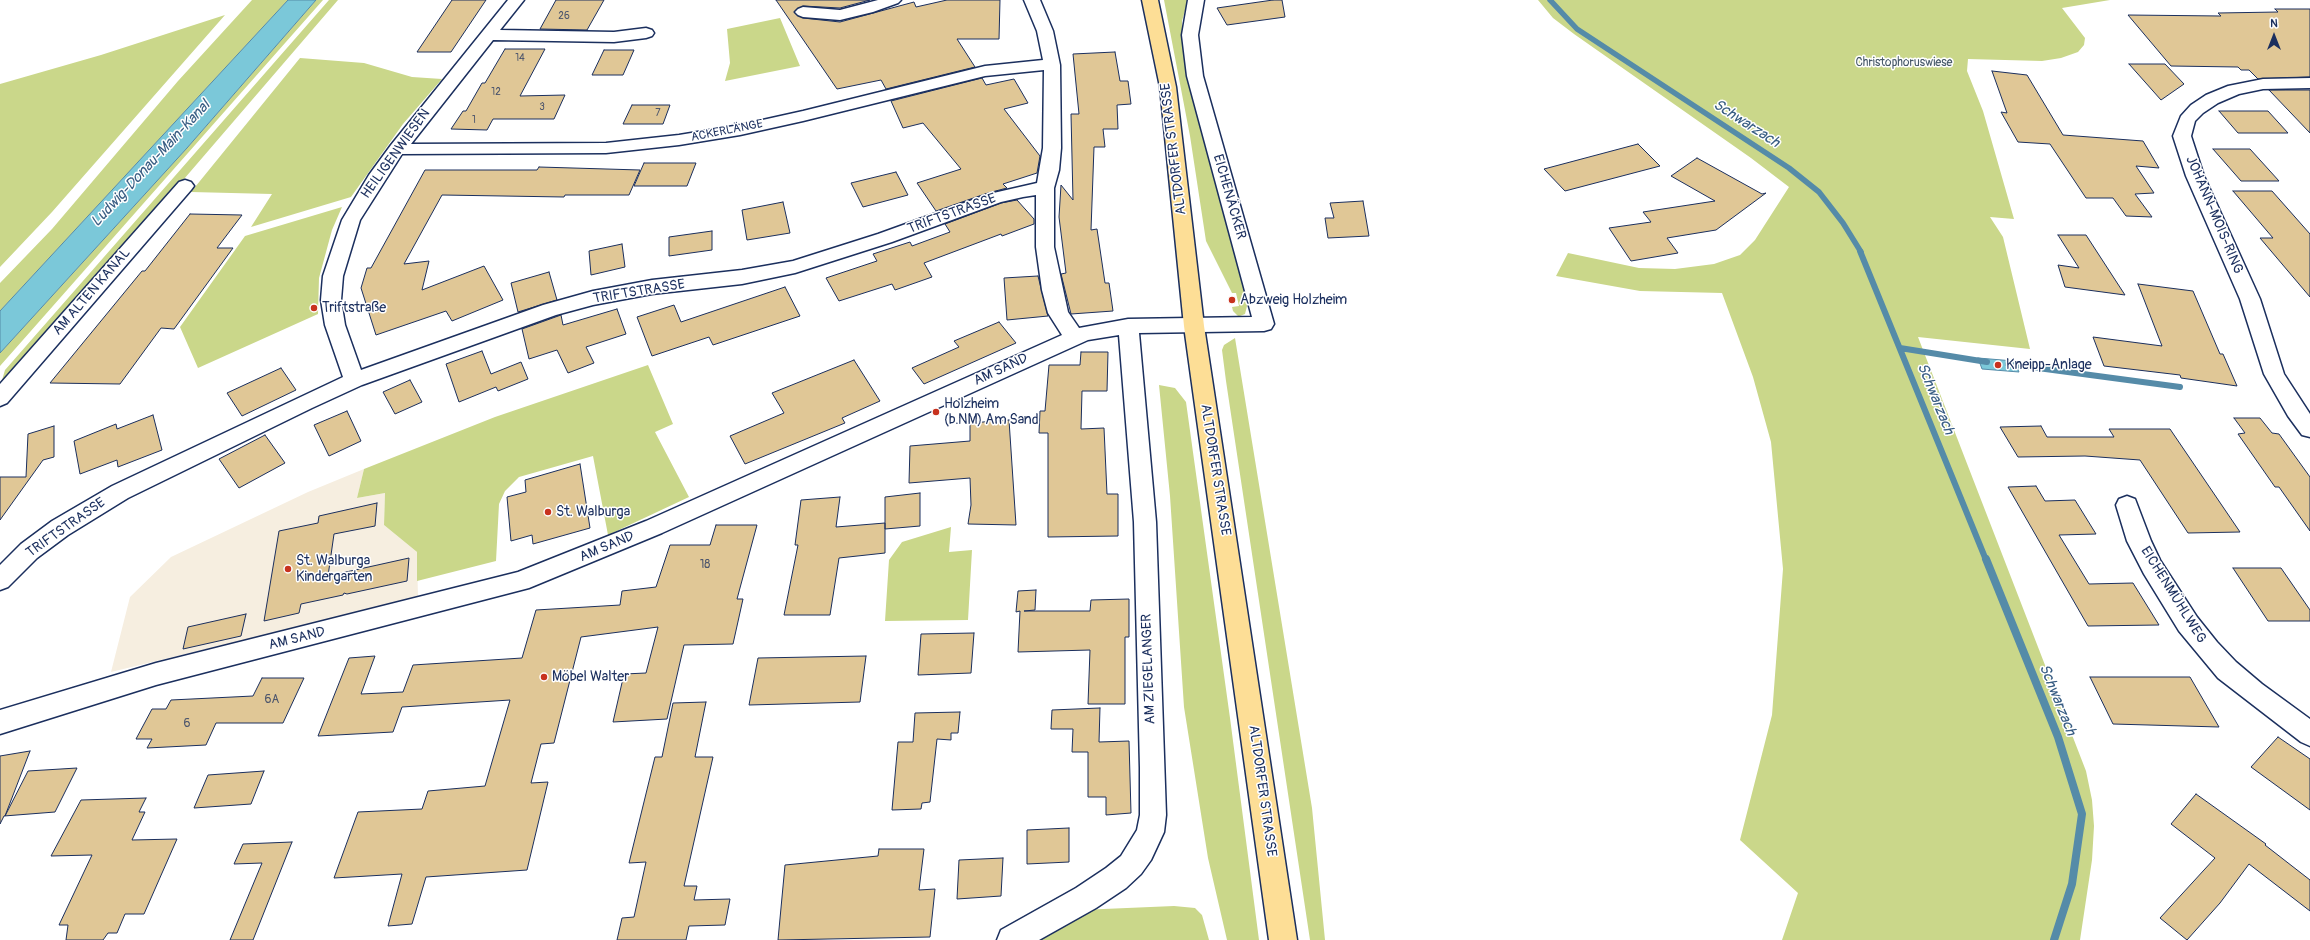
<!DOCTYPE html>
<meta charset="utf-8">
<style>
body{margin:0}
#map{position:relative;width:2310px;height:940px;overflow:hidden;background:#fff;font-family:Pangolin,sans-serif}
canvas{display:block}
.north{position:absolute;left:2254px;top:16px;width:40px;height:40px;-webkit-text-stroke:3px #fff;paint-order:stroke;rotate:0deg;font-size:11px;font-weight:700;line-height:16px;text-align:center;color:#1b2f5e}
.north::after{content:'';display:block;margin:auto;width:14px;height:18px;background:#1b2f5e;clip-path:polygon(50% 0,100% 100%,50% 72%,0 100%)}
</style>
<div id="map">
<canvas width="2310" height="940"></canvas>
<div class="north">N</div>
</div>
<script>
const ctx = document.querySelector('canvas').getContext('2d');
ctx.lineJoin = 'round';
function paint(path, color) { ctx.fillStyle = color; ctx.fill(path, 'evenodd'); }
const shape = rows => new Path2D(rows.map(r => 'M' + r).join(''));
function strokePath(path, color, width, dash) { ctx.strokeStyle = color; ctx.lineWidth = width; ctx.lineCap = dash ? 'butt' : 'round'; ctx.setLineDash(dash || []); ctx.stroke(path); }
function drawText(font, color, halo, rows, align = 'center') {
  ctx.font = font + ' Pangolin,sans-serif'; ctx.lineWidth = 3; ctx.setLineDash([]); ctx.textBaseline = 'middle'; ctx.strokeStyle = halo; ctx.fillStyle = color; for (const [text, x, y, turn = 0] of rows) {
    ctx.save(); ctx.translate(x, y); ctx.rotate((+turn || 0) * Math.PI / 180); ctx.textAlign = isNaN(turn) ? turn : align; if (halo) ctx.strokeText(text, 0, 0); ctx.fillText(text, 0, 0); ctx.restore();
  }
}
paint(shape([
 [364,469,357,498,385,493,384,525,417,552,418,598,111,672,130,597,171,557,308,492]
]), '#f6eee0');
paint(shape([
 [252,0,288,0,0,311,0,283,52,229,178,81],
 [316,0,323,0,0,366,0,353,187,148],
 [329,0,338,0,178,186,0,387,5,370],
 [1164,0,1188,0,1182,21,1182,38,1190,78,1248,302,1245,314,1240,316,1238,316,1233,311,1232,307,1239,306,1236,293,1232,293,1206,241,1190,136],
 [1538,0,2110,0,2062,8,2085,38,2084,45,2078,52,2061,58,2042,61,1968,59,1967,71,1983,111,2014,219,1990,217,2003,237,2030,349,1918,337,2086,771,2092,800,2094,826,2092,860,2080,940,1782,940,1798,893,1740,840,1772,715,1783,569,1771,442,1753,377,1722,293,1640,291,1556,276,1568,253,1639,268,1675,269,1714,264,1740,255,1755,240,1789,187,1751,158,1574,34,1553,18],
 [225,15,52,212,0,267,0,84,101,55],
 [780,18,800,66,725,81,730,63,727,29],
 [300,58,364,63,412,77,442,79,403,124,351,197,251,227,272,194,191,192],
 [342,207,332,230,319,278,318,314,198,368,180,327,245,236],
 [1235,338,1312,808,1325,940,1310,940,1226,381,1222,350,1224,345],
 [648,365,673,424,655,432,689,497,608,535,593,456,519,477,505,491,499,504,496,561,417,581,417,552,384,525,385,493,357,498,364,469,495,417],
 [1159,385,1175,388,1186,402,1230,718,1259,940,1227,940,1208,858,1184,707,1170,496],
 [951,527,949,552,972,550,968,620,885,621,889,560,902,542],
 [1174,906,1195,908,1202,915,1209,940,1030,940,1080,910]
]), '#cad78a');
const water = shape([
 [288,0,316,0,187,148,0,353,0,311,288,0],
 [1978,358,2014,361,2019,372,1982,369,1978,358]
]);
paint(water, '#7bc8d9');
strokePath(water, '#558ba8', 1);
strokePath(shape([
 [1550,0,1577,29,1789,168,1819,192,1843,223,1861,252]
]), '#558ba8', 5.5);
strokePath(shape([
 [1860,251,1986,560],
 [1900,348,1987,362],
 [2008,364,2180,387]
]), '#558ba8', 6);
strokePath(shape([
 [1986,559,2058,737,2082,814,2072,884,2054,940]
]), '#558ba8', 8);
const building = shape([
 [452,0,486,0,451,52,417,52,452,0],
 [556,0,604,0,587,30,540,29,556,0],
 [776,0,870,0,840,8,803,6,794,12,803,18,840,22,914,2,916,7,947,0,1000,0,999,39,957,39,975,67,886,89,881,80,837,89,776,0],
 [1273,0,1282,0,1285,17,1227,25,1217,8,1273,0],
 [2275,9,2310,9,2310,77,2258,79,2249,70,2241,70,2238,67,2171,66,2128,15,2221,16,2218,13,2278,12,2275,9],
 [505,49,545,49,520,96,565,95,554,119,493,119,487,130,451,129,463,111,466,111,482,83,485,83,505,49],
 [604,50,634,50,623,75,592,75,604,50],
 [1115,52,1120,81,1128,81,1131,104,1117,105,1118,129,1103,129,1105,147,1094,147,1091,230,1097,229,1105,283,1109,283,1113,311,1071,314,1061,274,1066,273,1059,217,1061,185,1073,200,1071,114,1079,114,1073,54,1115,52],
 [2129,64,2165,64,2184,84,2161,100,2129,64],
 [1992,71,2027,75,2063,135,2143,141,2159,168,2136,166,2154,193,2135,194,2152,217,2126,216,2113,198,2086,198,2050,144,2018,142,2001,112,2007,113,1992,71],
 [982,78,986,85,1014,79,1028,103,1004,109,1040,156,1037,173,1003,184,1007,188,988,193,936,211,917,183,961,169,923,123,903,128,891,101,982,78],
 [2269,90,2310,90,2310,133,2269,90],
 [632,105,670,105,663,124,623,124,632,105],
 [2219,111,2268,111,2288,133,2238,133,2219,111],
 [1638,144,1660,166,1565,191,1544,169,1638,144],
 [2213,149,2250,149,2279,181,2241,181,2213,149],
 [1697,158,1762,194,1766,193,1716,230,1667,238,1678,253,1631,261,1609,228,1651,222,1643,212,1715,201,1671,176,1697,158],
 [644,163,696,163,687,186,634,186,644,163],
 [539,167,640,170,629,195,565,195,564,197,442,195,404,264,429,261,422,290,484,266,503,300,452,321,446,311,376,335,361,288,367,268,371,268,425,170,537,170,539,167],
 [896,172,908,195,863,207,851,183,896,172],
 [2233,191,2272,191,2310,234,2310,297,2260,238,2273,238,2233,191],
 [1017,200,1034,219,1034,224,1002,236,1001,234,924,263,932,277,895,290,892,284,839,301,826,278,877,261,873,254,910,242,912,246,950,232,945,224,1001,203,1017,200],
 [1363,201,1369,236,1328,238,1325,218,1334,218,1330,203,1363,201],
 [783,202,790,233,747,240,742,210,783,202],
 [190,214,242,215,217,248,233,248,174,329,161,328,120,384,50,383,142,271,145,271,190,214],
 [712,231,712,250,669,256,669,237,712,231],
 [2058,235,2086,235,2125,295,2065,287,2058,265,2079,268,2058,235],
 [622,244,625,267,591,275,589,251,622,244],
 [549,272,557,300,518,312,511,283,549,272],
 [1038,276,1048,316,1007,320,1004,278,1038,276],
 [2138,284,2193,291,2220,354,2223,354,2237,386,2181,378,2180,375,2104,366,2093,337,2162,346,2138,284],
 [785,287,800,316,713,345,709,337,652,356,637,317,674,305,681,322,785,287],
 [617,309,626,334,586,347,594,363,568,373,557,350,529,359,522,329,561,315,563,325,617,309],
 [999,322,1016,343,924,384,912,368,959,347,954,341,999,322],
 [482,351,491,374,521,362,528,379,498,391,496,387,459,402,446,364,482,351],
 [1081,352,1108,352,1107,391,1082,391,1081,429,1104,428,1107,494,1118,494,1118,536,1048,537,1048,433,1039,433,1040,411,1045,411,1049,365,1080,365,1081,352],
 [854,360,880,401,842,418,845,423,745,464,730,436,784,413,772,393,854,360],
 [281,368,296,390,242,416,227,393,281,368],
 [410,380,422,402,395,414,383,392,410,380],
 [347,411,361,441,329,456,314,425,347,411],
 [153,415,162,450,118,467,117,460,80,474,74,441,116,424,117,429,153,415],
 [2234,418,2260,418,2272,433,2279,434,2310,477,2310,531,2279,487,2275,487,2238,434,2245,433,2234,418],
 [1009,420,1016,525,968,524,971,505,970,478,909,483,910,446,970,441,970,423,1009,420],
 [54,426,54,457,43,460,0,520,0,477,26,477,28,434,54,426],
 [2041,426,2047,437,2114,437,2109,429,2170,429,2240,532,2188,533,2140,460,2085,456,2018,457,2000,427,2041,426],
 [265,435,285,463,239,488,219,459,265,435],
 [580,464,590,528,533,544,532,535,511,541,507,497,526,492,525,480,580,464],
 [2036,486,2045,501,2075,500,2096,534,2059,535,2089,584,2133,583,2159,625,2088,626,2008,487,2036,486],
 [920,493,920,526,885,529,885,497,920,493],
 [840,497,836,527,885,523,885,553,839,558,830,615,784,615,798,545,795,545,801,500,840,497],
 [377,503,375,526,334,534,328,576,409,558,407,581,347,594,344,593,343,595,301,604,299,613,264,621,279,531,318,523,319,516,377,503],
 [716,525,757,525,737,599,743,599,733,644,684,645,667,719,613,722,624,674,646,673,658,627,581,637,554,743,541,744,531,783,548,782,527,870,426,877,412,924,388,926,402,874,334,878,358,812,422,809,428,791,485,786,510,700,402,707,393,732,318,736,349,658,375,656,361,694,403,692,413,665,522,658,536,610,620,605,622,591,656,587,670,545,710,545,716,525],
 [2233,568,2281,568,2310,610,2310,621,2268,621,2233,568],
 [1036,590,1035,610,1024,611,1090,611,1091,600,1129,599,1129,637,1125,637,1125,704,1088,704,1090,650,1018,652,1020,611,1016,612,1018,591,1036,590],
 [246,614,241,636,183,649,188,627,246,614],
 [974,633,971,673,918,675,921,634,974,633],
 [866,656,860,702,749,705,758,658,866,656],
 [2090,677,2190,677,2219,727,2113,724,2090,677],
 [262,678,304,678,283,723,216,723,206,745,147,748,152,739,136,739,152,709,166,709,171,700,253,696,262,678],
 [706,702,695,757,713,757,684,886,697,886,694,900,730,899,725,925,689,926,686,940,617,940,622,918,634,917,646,862,629,863,655,757,662,757,673,703,706,702],
 [1100,708,1099,742,1129,741,1131,813,1106,815,1106,797,1088,797,1088,752,1072,752,1073,729,1051,729,1052,710,1100,708],
 [960,712,958,733,951,733,951,740,937,739,930,802,922,803,921,809,892,810,898,742,913,742,915,713,960,712],
 [2278,737,2310,759,2310,810,2251,767,2278,737],
 [30,751,5,816,28,771,77,768,55,812,4,816,0,824,0,756,30,751],
 [264,771,251,804,194,808,208,775,264,771],
 [2196,794,2266,844,2265,845,2310,880,2310,911,2249,864,2220,903,2187,940,2160,918,2215,858,2171,824,2196,794],
 [146,798,139,812,145,812,132,840,177,839,144,914,125,914,117,933,108,933,103,940,66,940,68,925,59,925,92,855,51,856,81,800,146,798],
 [1069,828,1069,862,1027,864,1027,830,1069,828],
 [292,842,253,940,230,940,262,863,234,864,243,844,292,842],
 [879,849,924,849,919,890,935,889,930,937,778,940,785,865,878,856,879,849],
 [1003,858,1001,896,957,899,959,860,1003,858]
]);
paint(building, '#e0c796');
strokePath(building, '#1b2f5e', 1);
const minor = shape([
 [508,0,524,0,500,30,614,32,646,28,652,30,654,33,652,36,646,38,614,42,493,40,411,144,606,143,679,135,740,125,803,111,985,66,1043,60,1037,31,1024,0,1040,0,1053,31,1060,65,1061,148,1059,170,1054,188,1054,247,1068,312,1079,328,1128,319,1252,317,1187,76,1182,35,1188,0,1204,0,1198,35,1203,76,1274,324,1271,329,1264,331,1139,333,1156,522,1166,815,1164,832,1151,860,1141,874,1126,888,1096,908,1039,940,997,940,1001,930,1076,888,1106,868,1121,856,1137,830,1140,815,1140,768,1134,522,1119,335,1088,340,662,533,529,588,156,685,0,734,0,710,156,663,518,572,646,521,1062,335,1048,313,1042,290,1036,247,1036,195,1023,197,1001,202,892,242,795,273,742,284,652,294,593,305,556,315,362,385,312,408,128,498,68,535,37,558,8,587,0,590,0,565,21,544,52,521,112,486,343,377,325,325,321,300,323,276,342,220,369,175,391,145,508,0],
 [1044,70,1043,148,1037,183,989,194,878,234,793,261,742,270,652,280,593,291,543,305,361,370,345,325,341,300,343,276,360,220,402,154,606,153,679,145,740,135,803,121,985,76,1044,70],
 [878,0,901,0,898,3,873,12,840,20,803,17,798,15,795,12,798,9,803,7,840,10,878,0],
 [2310,78,2310,88,2263,89,2239,94,2218,103,2203,113,2195,121,2191,136,2204,176,2260,299,2284,374,2310,414,2310,437,2302,435,2288,416,2264,374,2240,299,2186,176,2173,136,2181,116,2191,105,2206,95,2228,86,2263,79,2310,78],
 [185,180,191,182,194,186,191,190,7,403,0,406,0,384,179,182,185,180],
 [2127,496,2135,499,2151,541,2160,560,2197,617,2217,642,2236,662,2262,684,2310,719,2310,746,2301,742,2218,678,2179,631,2144,574,2127,541,2116,505,2119,499,2127,496]
]);
const major = shape([
 [1142,0,1158,0,1176,87,1204,326,1297,940,1269,940,1184,326,1160,87,1142,0]
]);
strokePath(minor, '#1b2f5e', 3);
strokePath(major, '#1b2f5e', 3);
paint(minor, '#fff');
paint(major, '#fdde96');
for (const [x, y, r, color] of [
 [1232,300,4,"#c8321e"],
 [314,308,4,"#c8321e"],
 [1998,365,4,"#c8321e"],
 [936,412,4,"#c8321e"],
 [548,512,4,"#c8321e"],
 [288,569,4,"#c8321e"],
 [544,677,4,"#c8321e"]
]) { const dot = new Path2D(); dot.arc(x, y, r, 0, 2 * Math.PI); ctx.fillStyle = color; ctx.fill(dot); strokePath(dot, '#fff', 1.5); }
drawText('10px', '#4c556c', null, [
 ["26",564,16],
 ["14",520,58],
 ["12",496,92],
 ["3",542,107],
 ["7",658,113],
 ["1",474,120]
]);
drawText('12px', '#475969', '#fff', [
 ["Christophoruswiese",1904,63]
]);
drawText('12px', '#1b2f5e', '#fff', [
 ["ACKERLÄNGE",727,131,-11]
]);
drawText('12px', '#4c556c', null, [
 ["18",705,565],
 ["6A",272,700],
 ["6",187,724]
]);
drawText('14px', '#1b2f5e', '#fff', [
 ["ALTDORFER STRASSE",1174,149,-97],
 ["HEILIGENWIESEN",396,154,-54],
 ["EICHENÄCKER",1229,197,74],
 ["TRIFTSTRASSE",952,214,-20],
 ["JOHANN-MOIS-RING",2214,215,67],
 ["AM ALTEN KANAL",92,292,-49],
 ["TRIFTSTRASSE",639,292,-9],
 ["AM SAND",1001,370,-25],
 ["ALTDORFER STRASSE",1215,470,81],
 ["TRIFTSTRASSE",66,528,-35],
 ["AM SAND",607,547,-23],
 ["EICHENMÜHLWEG",2173,595,58],
 ["AM SAND",297,639,-14],
 ["AM ZIEGELANGER",1149,669,-92],
 ["ALTDORFER STRASSE",1262,791,82]
]);
drawText('14px', '#1b2f5e', '#fff', [
 ["Abzweig Holzheim",1240,300],
 ["Triftstraße",322,308],
 ["Kneipp-Anlage",2006,365],
 ["Holzheim",944,404],
 ["(b.NM) Am Sand",944,420],
 ["St. Walburga",556,512],
 ["St. Walburga",296,561],
 ["Kindergarten",296,577],
 ["Möbel Walter",552,677]
], 'left');
drawText('italic 15px', '#385d83', '#fff', [
 ["Schwarzach",1746,124,33],
 ["Ludwig-Donau-Main-Kanal",151,164,-47],
 ["Schwarzach",1935,399,68],
 ["Schwarzach",2057,700,68]
]);
</script>
